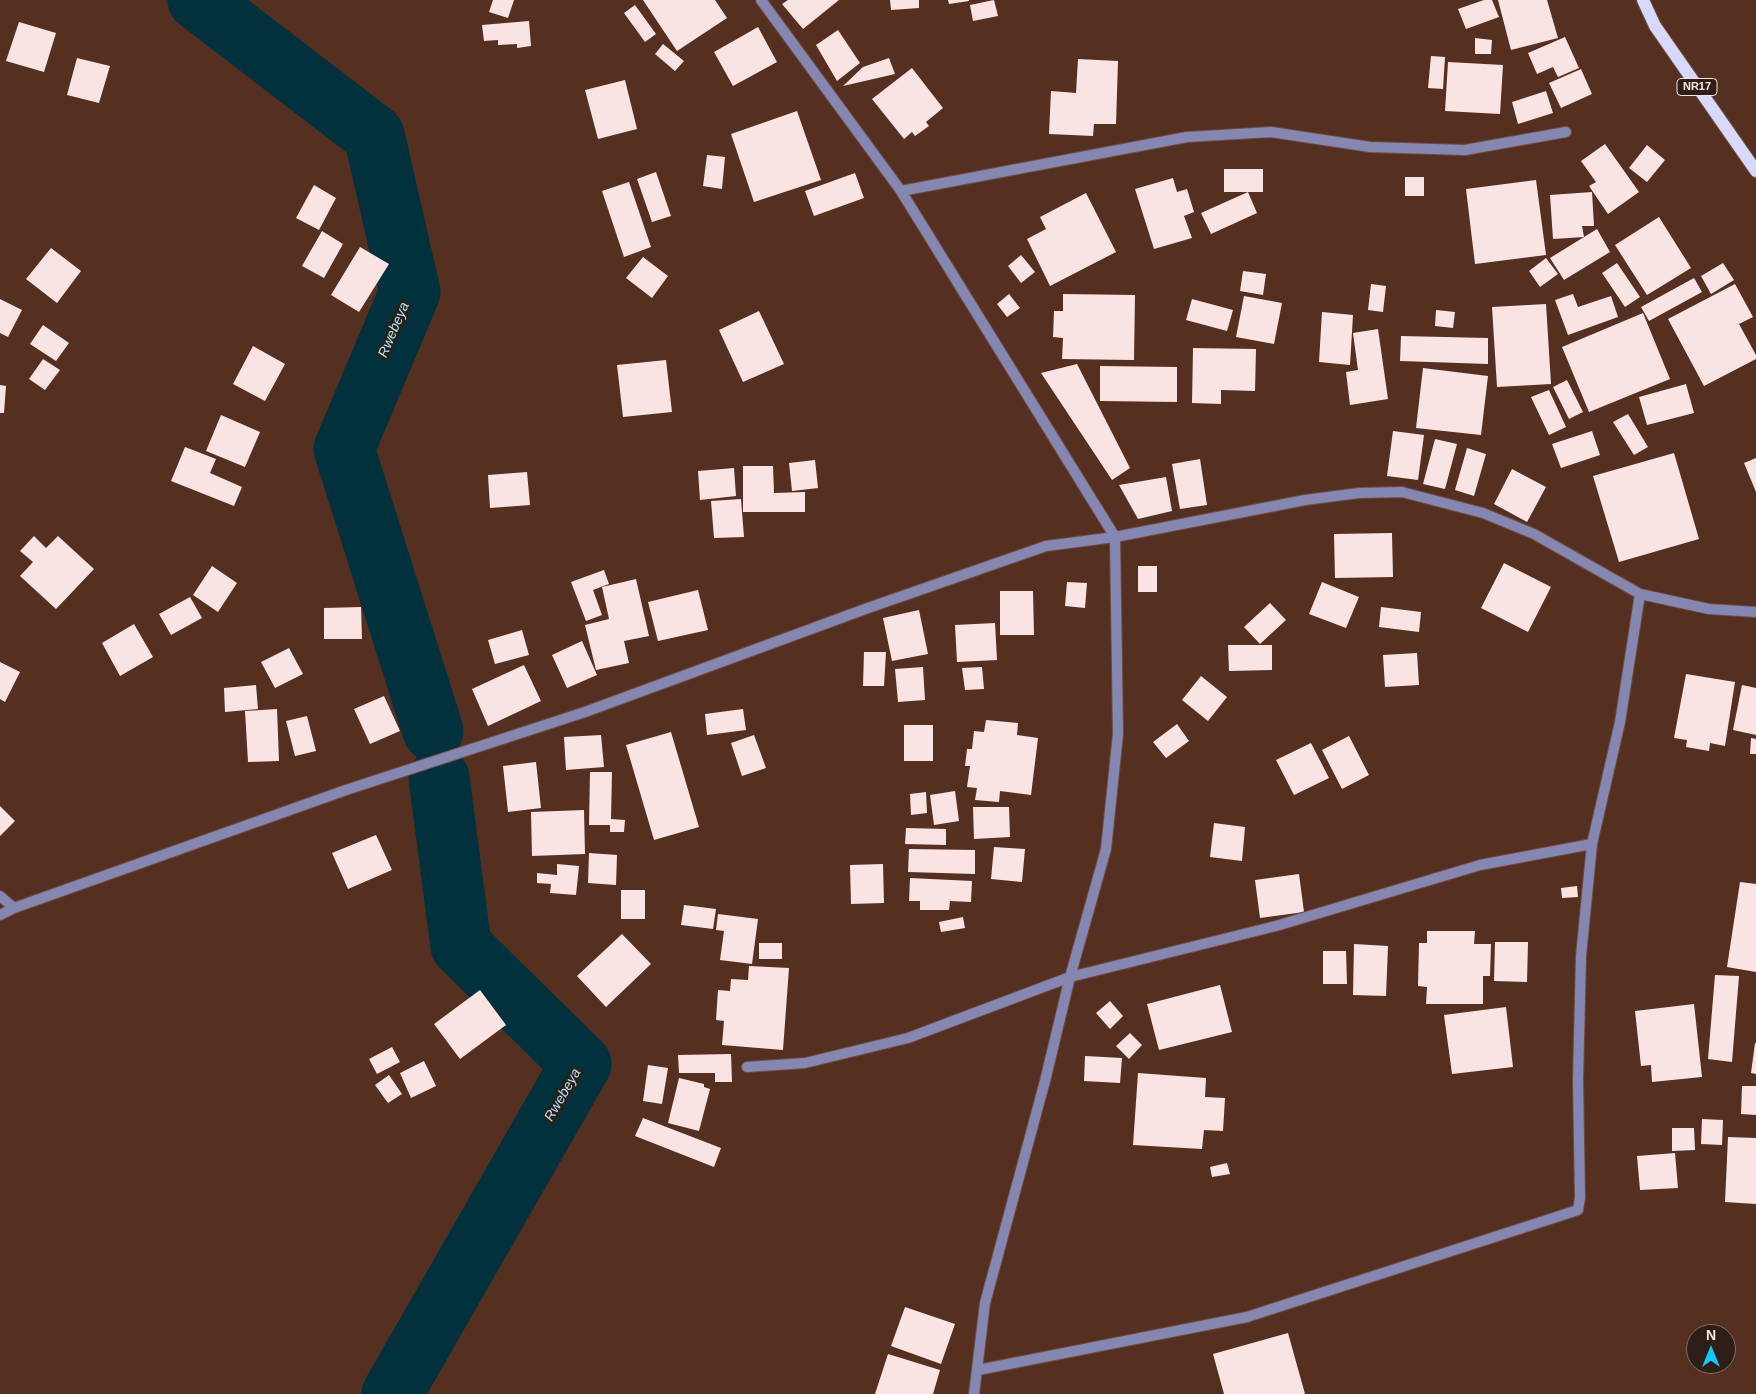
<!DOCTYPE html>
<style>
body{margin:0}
#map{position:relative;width:1756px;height:1394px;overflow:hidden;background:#553021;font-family:Arial,sans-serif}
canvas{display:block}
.north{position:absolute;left:1686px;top:1324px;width:50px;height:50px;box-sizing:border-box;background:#2e1e17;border:1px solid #816e66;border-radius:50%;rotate:0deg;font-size:14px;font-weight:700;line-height:20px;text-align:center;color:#fee6dc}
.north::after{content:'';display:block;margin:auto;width:18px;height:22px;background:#0dcafa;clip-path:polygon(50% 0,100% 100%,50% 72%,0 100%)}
</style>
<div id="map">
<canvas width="1756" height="1394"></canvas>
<div class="north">N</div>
</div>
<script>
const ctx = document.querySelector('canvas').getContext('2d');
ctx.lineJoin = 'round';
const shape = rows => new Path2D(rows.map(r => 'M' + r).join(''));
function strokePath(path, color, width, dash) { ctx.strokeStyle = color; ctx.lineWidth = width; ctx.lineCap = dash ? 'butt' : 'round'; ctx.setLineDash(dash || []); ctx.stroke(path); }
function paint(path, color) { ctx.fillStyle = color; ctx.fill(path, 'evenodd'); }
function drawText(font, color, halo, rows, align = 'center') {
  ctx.font = font + ' Arial,sans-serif'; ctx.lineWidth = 5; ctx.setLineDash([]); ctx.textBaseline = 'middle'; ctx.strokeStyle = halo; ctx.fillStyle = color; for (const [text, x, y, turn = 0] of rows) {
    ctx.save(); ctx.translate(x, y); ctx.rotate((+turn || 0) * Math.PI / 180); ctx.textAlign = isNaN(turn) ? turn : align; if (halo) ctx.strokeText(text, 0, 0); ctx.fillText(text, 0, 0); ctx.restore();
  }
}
strokePath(shape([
 [198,0,374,135,410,292,344,449,433,731],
 [392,1394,581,1064,461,946,439,778]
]), '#02313e', 61);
paint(shape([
 [493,0,514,0,508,18,489,12],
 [643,0,715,0,727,18,677,51],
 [788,0,839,0,803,29,782,4],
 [890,0,919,0,919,8,891,10],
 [948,0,969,0,969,1,949,4],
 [994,0,998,16,973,21,970,5],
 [1484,0,1492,0,1499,17,1466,29,1458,9],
 [1498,0,1547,0,1558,38,1511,50],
 [635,5,656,34,645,42,624,13],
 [529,21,531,46,517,48,517,44,498,45,498,40,484,41,482,25],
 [19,22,56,33,44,72,6,61],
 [758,27,777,62,733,86,714,52],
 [838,30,860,63,837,81,816,45],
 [1565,37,1579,68,1558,77,1553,67,1537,74,1528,53],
 [1475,38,1492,40,1491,54,1475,54],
 [663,44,684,61,675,71,655,54],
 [1431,56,1445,57,1443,89,1428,88],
 [77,58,110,66,99,103,67,95],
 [889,58,895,74,843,86,863,67],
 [1078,59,1118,61,1116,124,1094,124,1093,136,1049,134,1051,91,1076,93],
 [1448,62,1503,65,1500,114,1445,111],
 [912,68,943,108,926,122,929,126,915,136,912,132,904,139,872,99],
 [1581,69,1592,94,1561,108,1549,83],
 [625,80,637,129,598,139,585,90],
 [1546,91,1553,113,1518,124,1512,102],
 [797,111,821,180,754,202,731,134],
 [1605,144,1639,192,1608,214,1589,186,1596,182,1581,161],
 [1647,145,1665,160,1647,182,1629,168],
 [707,155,725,157,722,189,703,186],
 [1224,169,1263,169,1263,192,1248,192,1257,213,1211,234,1201,213,1248,192,1224,192],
 [656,172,671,216,652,222,637,179],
 [855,173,864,198,814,216,805,191],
 [1405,177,1424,177,1424,196,1405,196],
 [1173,178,1177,192,1187,189,1194,212,1184,216,1192,238,1154,249,1135,189],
 [1536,180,1546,255,1475,264,1466,189],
 [629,182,651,247,624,257,602,191],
 [314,185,336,198,319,230,296,218],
 [1592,192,1594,226,1582,226,1584,237,1553,239,1550,195],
 [1086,193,1116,252,1050,286,1027,239,1046,229,1040,217],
 [1659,217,1691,268,1647,295,1615,245],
 [1597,229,1610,252,1564,280,1550,258],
 [322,231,343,244,324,278,302,266],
 [360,247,389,264,359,312,331,295],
 [51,248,81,271,57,303,26,279],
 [1021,255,1035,272,1021,283,1008,266],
 [643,257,668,276,652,298,626,278],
 [1546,258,1558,274,1540,287,1529,271],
 [1617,263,1640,297,1625,307,1602,273],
 [1723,263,1734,280,1711,294,1701,276],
 [1243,271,1266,274,1263,295,1240,291],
 [1694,278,1702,292,1649,321,1641,307],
 [1371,284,1386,286,1383,312,1368,310],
 [1735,284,1753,317,1739,324,1756,355,1756,359,1704,386,1668,319],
 [1009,294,1020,308,1007,317,997,304],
 [1063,294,1135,295,1134,360,1062,359,1063,338,1053,337,1054,311,1063,311],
 [1573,294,1578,307,1611,296,1618,317,1568,335,1555,300],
 [1244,296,1282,303,1274,344,1236,337],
 [0,299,22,310,8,337,0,333],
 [1192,299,1233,310,1227,331,1186,320],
 [1546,304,1551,384,1497,387,1492,307],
 [1436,310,1455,312,1453,328,1435,326],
 [759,311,784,364,743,382,719,330],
 [1322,312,1353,315,1350,365,1319,362],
 [1643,313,1670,379,1589,412,1562,347],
 [43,325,69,343,56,361,30,344],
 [1378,329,1388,399,1350,405,1346,372,1358,370,1353,333],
 [1401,336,1488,338,1488,364,1400,361],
 [253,346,285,364,265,401,233,384],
 [1193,348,1256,349,1255,391,1221,390,1221,404,1192,403],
 [43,359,60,370,45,390,29,379],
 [666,360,672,412,623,417,617,365],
 [1077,364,1130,468,1112,480,1041,373],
 [1100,366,1177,367,1177,402,1100,401],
 [1423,368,1488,376,1481,435,1416,428],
 [1567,380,1583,412,1569,419,1553,387],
 [1686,384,1694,413,1647,425,1639,397],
 [0,385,6,386,4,413,0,413],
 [1549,390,1566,427,1549,435,1531,397],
 [1628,414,1648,447,1634,455,1613,422],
 [221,415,260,432,245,467,206,451],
 [1393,431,1424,435,1418,480,1387,476],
 [1592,431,1600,455,1561,468,1552,444],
 [1435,439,1457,444,1445,489,1423,484],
 [185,447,216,459,210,473,242,487,234,506,171,481],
 [1467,448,1486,454,1474,496,1455,490],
 [1674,453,1699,539,1619,562,1593,476],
 [1756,458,1756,492,1744,463],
 [1200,459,1207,505,1180,509,1172,464],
 [815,460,818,488,792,491,789,463],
 [743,466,773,466,774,493,805,492,805,512,743,512],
 [734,468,736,496,700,500,698,471],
 [1512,469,1546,487,1527,522,1494,504],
 [527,472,530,505,490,508,488,475],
 [1166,477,1172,511,1138,519,1119,485],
 [741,499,744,537,714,538,711,501],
 [1392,533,1393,577,1335,578,1334,534],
 [34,536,46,548,58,536,94,569,56,609,20,576,33,562,20,551],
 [1504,563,1551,587,1528,632,1481,608],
 [212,566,237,583,218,612,193,595],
 [1138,566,1157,566,1157,592,1138,592],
 [604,570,609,584,593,590,602,615,586,621,571,582],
 [636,579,649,636,624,641,629,663,596,670,585,625,609,619,602,587],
 [1067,582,1087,583,1085,608,1065,606],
 [1322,582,1359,597,1346,628,1309,614],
 [698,590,708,630,658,641,648,602],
 [1000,591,1033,591,1034,635,1000,635],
 [190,597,202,618,171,635,159,614],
 [1270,603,1286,620,1260,644,1244,627],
 [361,607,362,639,324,639,324,608],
 [1381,607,1421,612,1419,632,1379,627],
 [919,610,928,654,892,661,883,618],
 [995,623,997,660,957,662,955,625],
 [134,624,153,657,120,676,102,643],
 [522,630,529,655,495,664,488,640],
 [582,641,597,675,567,688,552,655],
 [1228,645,1272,645,1272,670,1229,671],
 [289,648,303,674,275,688,261,662],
 [864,652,886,652,884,686,863,686],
 [1417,653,1419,685,1385,687,1383,655],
 [0,662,20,672,5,702,0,699],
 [524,665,541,701,488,726,472,689],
 [923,667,925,700,898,702,895,669],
 [982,667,984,689,965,690,962,668],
 [1686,674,1735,682,1725,746,1710,743,1709,751,1686,747,1687,740,1674,738],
 [1201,676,1227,697,1208,721,1182,700],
 [256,685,258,709,225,712,224,688],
 [1742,685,1756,688,1756,735,1733,730],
 [384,696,400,731,370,744,354,709],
 [277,709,279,761,248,762,245,711],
 [743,709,746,730,707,735,705,714],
 [307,716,316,751,295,756,286,721],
 [986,720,1018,723,1017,735,1038,738,1031,795,1000,791,999,802,975,800,977,788,967,787,970,766,965,766,967,749,972,749,974,731,984,732],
 [1177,724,1189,741,1166,758,1153,742],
 [904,725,933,725,933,761,904,761],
 [671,732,699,827,654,840,626,745],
 [601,735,604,767,566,770,564,737],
 [754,735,766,768,742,776,731,743],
 [1349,736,1369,775,1342,789,1322,750],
 [1751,738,1756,739,1756,754,1750,754],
 [1311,743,1329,778,1294,795,1276,760],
 [536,762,541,808,508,812,503,766],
 [590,772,612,772,611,819,625,820,624,832,610,832,610,825,589,825],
 [955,791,959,821,934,825,930,795],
 [926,792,927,813,911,815,910,794],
 [0,806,15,821,0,836],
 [973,807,1009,807,1010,837,974,839],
 [584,810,585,854,532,856,531,812],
 [1214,823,1245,827,1242,861,1210,857],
 [906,828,946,829,946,845,905,844],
 [376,835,392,870,348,889,332,853],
 [994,847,1025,849,1022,882,991,879],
 [909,849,975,850,975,874,908,872],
 [589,853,617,855,616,885,588,883],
 [557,864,579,866,576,895,550,893,551,884,537,883,537,873,557,875],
 [883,864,884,903,851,904,850,865],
 [1299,874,1304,912,1260,918,1255,880],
 [910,878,972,881,971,902,950,901,949,910,920,910,920,901,909,901],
 [1740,882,1756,884,1756,972,1727,967],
 [1577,886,1578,897,1562,898,1561,888],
 [621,890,645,890,645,919,621,919],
 [684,905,716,909,713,929,681,925],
 [718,914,758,919,752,964,720,960,724,931,716,930],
 [963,917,965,928,941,932,939,922],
 [1427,931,1475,931,1474,944,1491,944,1490,976,1483,976,1483,1004,1426,1004,1427,987,1418,986,1419,943,1427,943],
 [622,934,651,964,606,1007,577,976],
 [1495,942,1528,942,1527,982,1494,981],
 [759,943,782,943,782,959,759,959],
 [1354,944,1388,946,1386,996,1353,995],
 [1323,951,1346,951,1347,984,1323,984],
 [749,966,789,968,783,1050,722,1045,724,1021,716,1020,718,990,730,991,731,979,748,980],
 [1715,975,1739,976,1732,1062,1708,1059],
 [1220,985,1232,1032,1159,1050,1147,1004],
 [480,990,506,1025,460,1059,434,1024],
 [1110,1001,1123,1016,1110,1029,1096,1013],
 [1694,1004,1702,1077,1652,1082,1651,1065,1641,1066,1635,1011],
 [1506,1007,1513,1067,1452,1074,1444,1015],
 [1130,1033,1142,1045,1129,1059,1116,1046],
 [1755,1043,1756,1043,1756,1074,1751,1073],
 [392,1047,400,1062,377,1074,369,1059],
 [731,1054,732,1082,715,1082,715,1073,679,1073,678,1055],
 [1085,1056,1122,1058,1120,1083,1084,1081],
 [424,1061,436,1086,411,1098,400,1073],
 [648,1065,668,1068,662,1104,643,1101],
 [1138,1073,1206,1078,1205,1097,1225,1098,1223,1131,1204,1130,1202,1149,1133,1145],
 [389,1075,402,1094,388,1103,375,1085],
 [679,1078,704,1084,704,1087,710,1089,699,1131,668,1123],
 [1742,1086,1756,1086,1756,1115,1741,1114],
 [643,1118,721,1148,714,1167,635,1136],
 [1702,1119,1723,1120,1722,1145,1701,1144],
 [1672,1128,1694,1128,1695,1150,1672,1151],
 [1728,1137,1756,1138,1756,1204,1725,1202],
 [1675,1153,1678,1188,1640,1190,1637,1156],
 [1227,1163,1230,1174,1212,1177,1210,1167],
 [905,1307,955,1324,941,1364,891,1346],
 [1288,1333,1305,1394,1224,1394,1213,1354],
 [888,1354,940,1370,933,1394,875,1394]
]), '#fae4e3');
const street = shape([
 [761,0,901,191,1115,537,1118,734,1106,849,1070,977,1045,1081,985,1303,974,1394],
 [901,191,1187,137,1271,132,1370,147,1465,150,1566,132],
 [0,896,14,908],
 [0,915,14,908,346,790,585,712,868,608,1046,546,1115,537,1305,500,1359,493,1402,492,1483,513,1534,534,1640,594,1709,609,1756,612],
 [747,1067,805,1063,908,1038,1070,977,1276,926,1480,865,1592,844],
 [978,1370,1247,1317,1578,1210,1580,1198,1578,1080,1581,956,1592,844,1620,722,1640,594]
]);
const primary = shape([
 [1643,0,1655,26,1756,171]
]);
strokePath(street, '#704d3f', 12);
strokePath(primary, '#704d3f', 14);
strokePath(street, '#8587b3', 10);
strokePath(primary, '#d6d8fc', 12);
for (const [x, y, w] of [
 [1697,87,40]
]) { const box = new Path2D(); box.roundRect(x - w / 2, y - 8.5, w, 17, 4); ctx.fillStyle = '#2e1e17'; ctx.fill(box); strokePath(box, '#fee6dc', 1); }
drawText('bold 11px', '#fee6dc', null, [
 ["NR17",1697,87]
]);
drawText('italic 14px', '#a8e6fe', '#2e1e17', [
 ["Rwebeya",394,330,-67],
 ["Rwebeya",563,1095,-60]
]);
</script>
